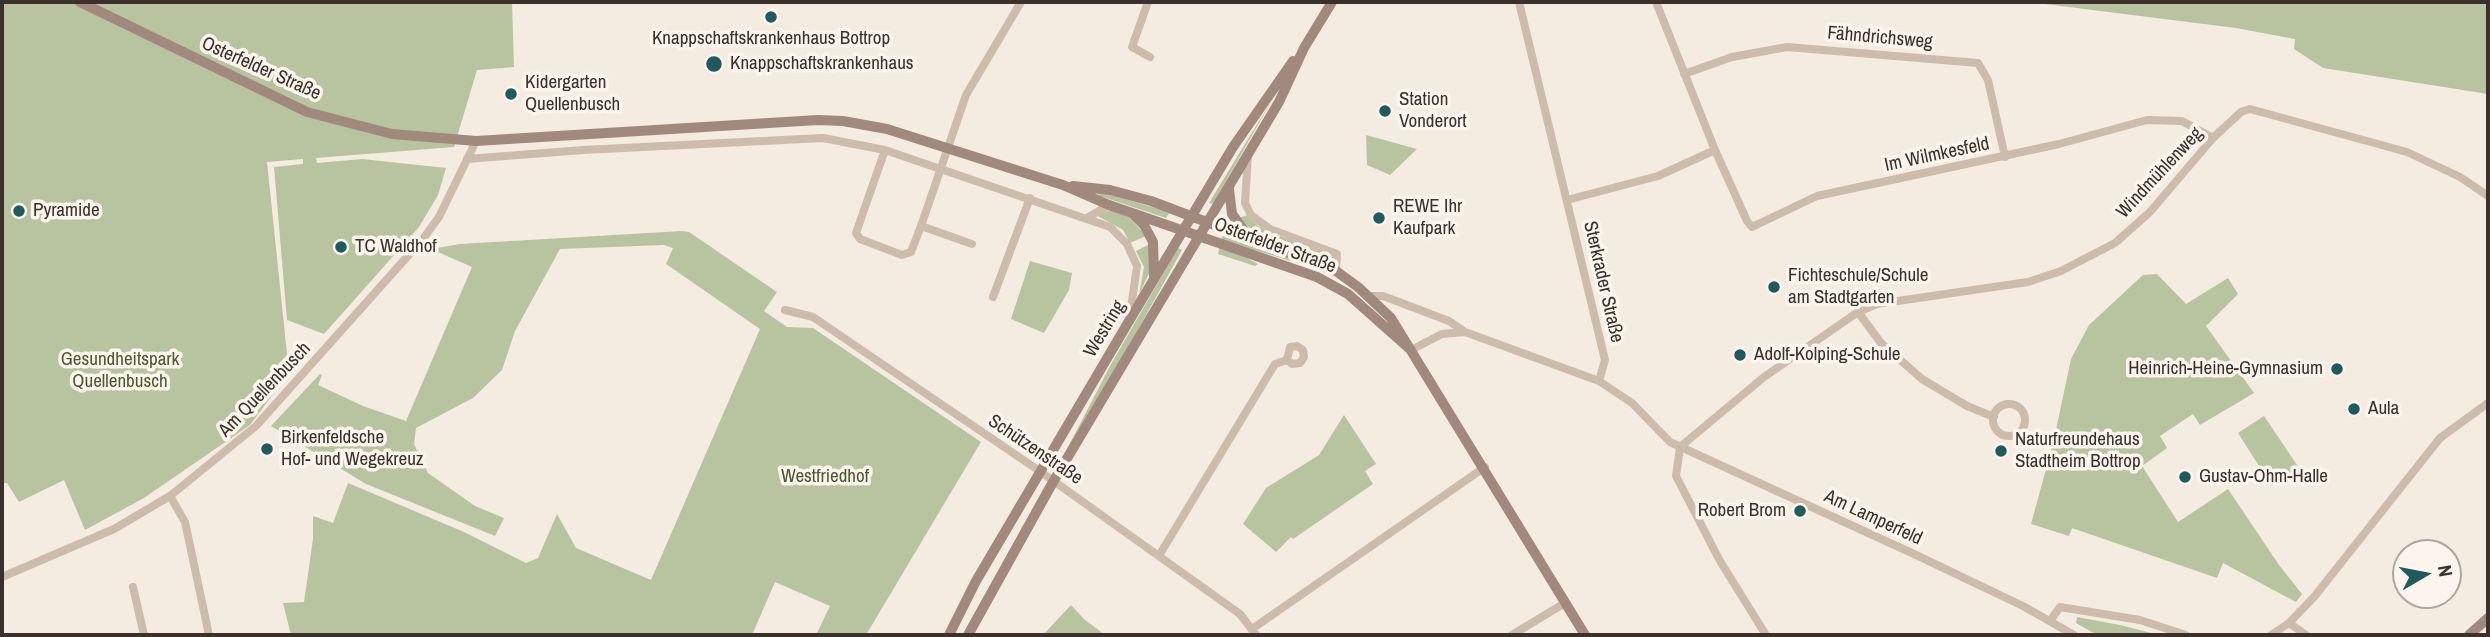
<!DOCTYPE html>
<meta charset="utf-8">
<style>
body{margin:0}
#map{position:relative;width:2490px;height:637px;overflow:hidden;background:#f4ebe1;font-family:"Archivo Narrow",sans-serif}
canvas{display:block}
.frame{position:absolute;inset:0;border:4px solid #3b302b;pointer-events:none}
.north{position:absolute;left:2392px;top:539px;width:70px;height:70px;box-sizing:border-box;background:#fbf5ee;border:2px solid #aea6a0;border-radius:50%;rotate:80deg;font-size:19px;font-weight:700;line-height:28px;text-align:center;color:#3b302b}
.north::after{content:'';display:block;margin:auto;width:24px;height:32px;background:#1f5a5e;clip-path:polygon(50% 0,100% 100%,50% 72%,0 100%)}
</style>
<div id="map">
<canvas width="2490" height="637"></canvas>
<div class="frame"></div>
<div class="north">N</div>
</div>
<script>
const ctx = document.querySelector('canvas').getContext('2d');
ctx.lineJoin = 'round';
function paint(path, color) { ctx.fillStyle = color; ctx.fill(path, 'evenodd'); }
const shape = rows => new Path2D(rows.map(r => 'M' + r).join(''));
function strokePath(path, color, width, dash) { ctx.strokeStyle = color; ctx.lineWidth = width; ctx.lineCap = dash ? 'butt' : 'round'; ctx.setLineDash(dash || []); ctx.stroke(path); }
function drawText(font, color, halo, rows, align = 'center') {
  ctx.font = font + ' "Archivo Narrow",sans-serif'; ctx.lineWidth = 7; ctx.setLineDash([]); ctx.textBaseline = 'middle'; ctx.strokeStyle = halo; ctx.fillStyle = color; for (const [text, x, y, turn = 0] of rows) {
    ctx.save(); ctx.translate(x, y); ctx.rotate((+turn || 0) * Math.PI / 180); ctx.textAlign = isNaN(turn) ? turn : align; if (halo) ctx.strokeText(text, 0, 0); ctx.fillText(text, 0, 0); ctx.restore();
  }
}
paint(shape([
 [2,2,512,2,514,67,477,70,454,147,316,158,317,163,362,159,446,168,438,195,419,227,324,334,287,320,274,167,303,164,303,159,267,162,289,373,250,425,144,498,85,530,64,480,19,502,7,483,2,483],
 [2029,2,2488,2,2488,94,2323,68,2294,49,2295,39,2236,28],
 [1271,102,1213,204,1209,203,1240,152],
 [1366,135,1417,149,1390,175,1367,165],
 [1094,190,1152,207,1169,213,1166,218,1100,196],
 [1111,210,1129,217,1146,236,1130,243,1123,230,1096,215],
 [1248,215,1258,226,1334,256,1333,262,1253,231,1239,218],
 [682,231,689,232,777,292,764,311,787,327,813,328,981,442,866,635,816,635,830,606,775,582,752,635,291,635,283,603,304,602,313,539,313,516,333,523,348,483,464,532,526,563,538,558,557,514,576,548,651,580,760,329,666,264,673,248,664,245,560,249,515,331,502,370,473,398,416,428,414,444,428,473,475,506,504,518,495,536,366,484,271,426,320,374,322,375,318,385,363,406,406,421,472,267,431,249,460,244],
 [1223,236,1284,257,1321,270,1221,240],
 [1150,244,1151,269,1139,295,1144,267,1136,251],
 [1178,248,1182,250,1125,353,1065,453,1110,366],
 [1219,248,1245,257,1258,264,1255,266,1218,254],
 [1030,261,1072,273,1069,290,1044,333,1011,319],
 [2157,274,2186,304,2228,278,2238,294,2206,326,2254,393,2200,425,2193,414,2160,436,2167,448,2142,466,2178,522,2228,489,2279,565,2302,594,2296,602,2223,563,2217,578,2072,528,2069,536,2031,524,2053,444,2071,359,2089,325,2143,275],
 [1344,415,1376,464,1365,471,1373,484,1293,539,1291,537,1276,552,1243,524,1266,488,1319,455],
 [2264,416,2299,468,2272,486,2238,433],
 [1071,605,1084,619,1105,635,1043,635],
 [2077,617,2120,625,2159,635,2097,635,2076,623]
]), '#b8c4a0');
strokePath(shape([
 [1148,2,1132,47,1150,57],
 [1519,2,1605,360,1599,381],
 [1656,2,1715,150,1747,221,1752,227,1817,196,2059,144,2147,120,2182,121,2213,138],
 [1684,74,1732,57,1787,47,1978,63,1988,80,2005,157],
 [885,150,856,233,860,239,902,255,911,252,921,226,966,95,1021,2],
 [1248,154,1245,203,1251,215,1270,229,1337,254,1336,271],
 [467,159,583,150,823,138,885,150,1110,227,1127,244,1137,266,1130,315],
 [1567,200,1658,176,1715,150],
 [1087,218,1109,205],
 [921,226,972,244],
 [1368,296,1383,296,1449,321,1465,332,1599,381,1632,403,1670,442,1914,554,2023,606,2074,635],
 [993,297,1030,198],
 [785,310,813,317,1041,472,1240,614,1256,635],
 [1858,312,1881,343,1922,379,1967,406,1994,417],
 [1411,350,1442,334,1465,332],
 '1993 420a16 16 0 1 1 32 0a16 16 0 1 1-32 0Z',
 [1680,447,1764,377,1858,312,1877,304,2028,282,2061,271,2115,243,2150,212,2213,138,2241,112,2250,109,2407,152,2460,177,2488,196],
 [1680,447,1676,476,1720,561,1766,635],
 [170,496,185,522,209,635],
 [1160,554,1275,364,1287,360,1292,364,1300,363,1304,357,1303,350,1297,346,1290,347,1287,360],
 [2,577,114,529,170,496,256,426,423,239,439,217,476,141],
 [133,587,144,635],
 [2050,621,2060,607,2140,620,2186,635],
 [2289,623,2306,635],
 [1252,629,1485,467],
 [1512,635,1565,603],
 [2271,635,2289,623,2314,597,2440,438,2488,403]
]), '#cdbbac', 8);
strokePath(shape([
 [80,2,307,112,392,134,476,141,818,120,843,121,887,129,1063,185,1109,205,1317,277,1348,294,1411,350],
 [1073,186,1110,190,1151,201,1336,271,1358,287,1391,318,1585,635],
 [1229,189,1232,214,1251,240],
 [1132,213,1144,225,1153,242,1154,277],
 [949,635,976,581,1129,321,1233,147,1293,61],
 [968,635,1053,482,1279,102,1304,48,1332,2],
 [2469,635,2488,618]
]), '#a18a7d', 10);
for (const [x, y, r, color] of [
 [771,17,7,"#1f5a5e"],
 [714,64,9,"#1f5a5e"],
 [511,94,7,"#1f5a5e"],
 [1385,111,7,"#1f5a5e"],
 [19,211,7,"#1f5a5e"],
 [1379,218,7,"#1f5a5e"],
 [341,247,7,"#1f5a5e"],
 [1774,287,7,"#1f5a5e"],
 [1740,355,7,"#1f5a5e"],
 [2337,369,7,"#1f5a5e"],
 [2354,409,7,"#1f5a5e"],
 [267,449,7,"#1f5a5e"],
 [2001,451,7,"#1f5a5e"],
 [2185,477,7,"#1f5a5e"],
 [1800,511,7,"#1f5a5e"]
]) { const dot = new Path2D(); dot.arc(x, y, r, 0, 2 * Math.PI); ctx.fillStyle = color; ctx.fill(dot); strokePath(dot, '#fbf5ee', 2.5); }
drawText('19px', '#3b302b', '#fbf5ee', [
 ["Fähndrichsweg",1880,38,5],
 ["Osterfelder Straße",261,69,24],
 ["Im Wilmkesfeld",1937,155,-12],
 ["Windmühlenweg",2160,173,-47],
 ["Osterfelder Straße",1275,246,20],
 ["Sterkrader Straße",1603,282,77],
 ["Westring",1105,329,-59],
 ["Am Quellenbusch",265,390,-46],
 ["Schützenstraße",1035,450,34],
 ["Am Lamperfeld",1873,518,25]
]);
drawText('19px', '#3b302b', '#fbf5ee', [
 ["Knappschaftskrankenhaus Bottrop",771,39,"center"],
 ["Knappschaftskrankenhaus",730,64],
 ["Kidergarten",525,83],
 ["Quellenbusch",525,105],
 ["Station",1399,100],
 ["Vonderort",1399,122],
 ["REWE Ihr",1393,207],
 ["Kaufpark",1393,229],
 ["Pyramide",33,211],
 ["TC Waldhof",355,247],
 ["Fichteschule/Schule",1788,276],
 ["am Stadtgarten",1788,298],
 ["Adolf-Kolping-Schule",1754,355],
 ["Heinrich-Heine-Gymnasium",2323,369,"right"],
 ["Aula",2368,409],
 ["Birkenfeldsche",281,438],
 ["Hof- und Wegekreuz",281,460],
 ["Naturfreundehaus",2015,440],
 ["Stadtheim Bottrop",2015,462],
 ["Gustav-Ohm-Halle",2199,477],
 ["Robert Brom",1786,511,"right"]
], 'left');
drawText('19px', '#4a5a2e', '#fbf5ee', [
 ["Gesundheitspark",120,360],
 ["Quellenbusch",120,382],
 ["Westfriedhof",825,477]
]);
</script>
